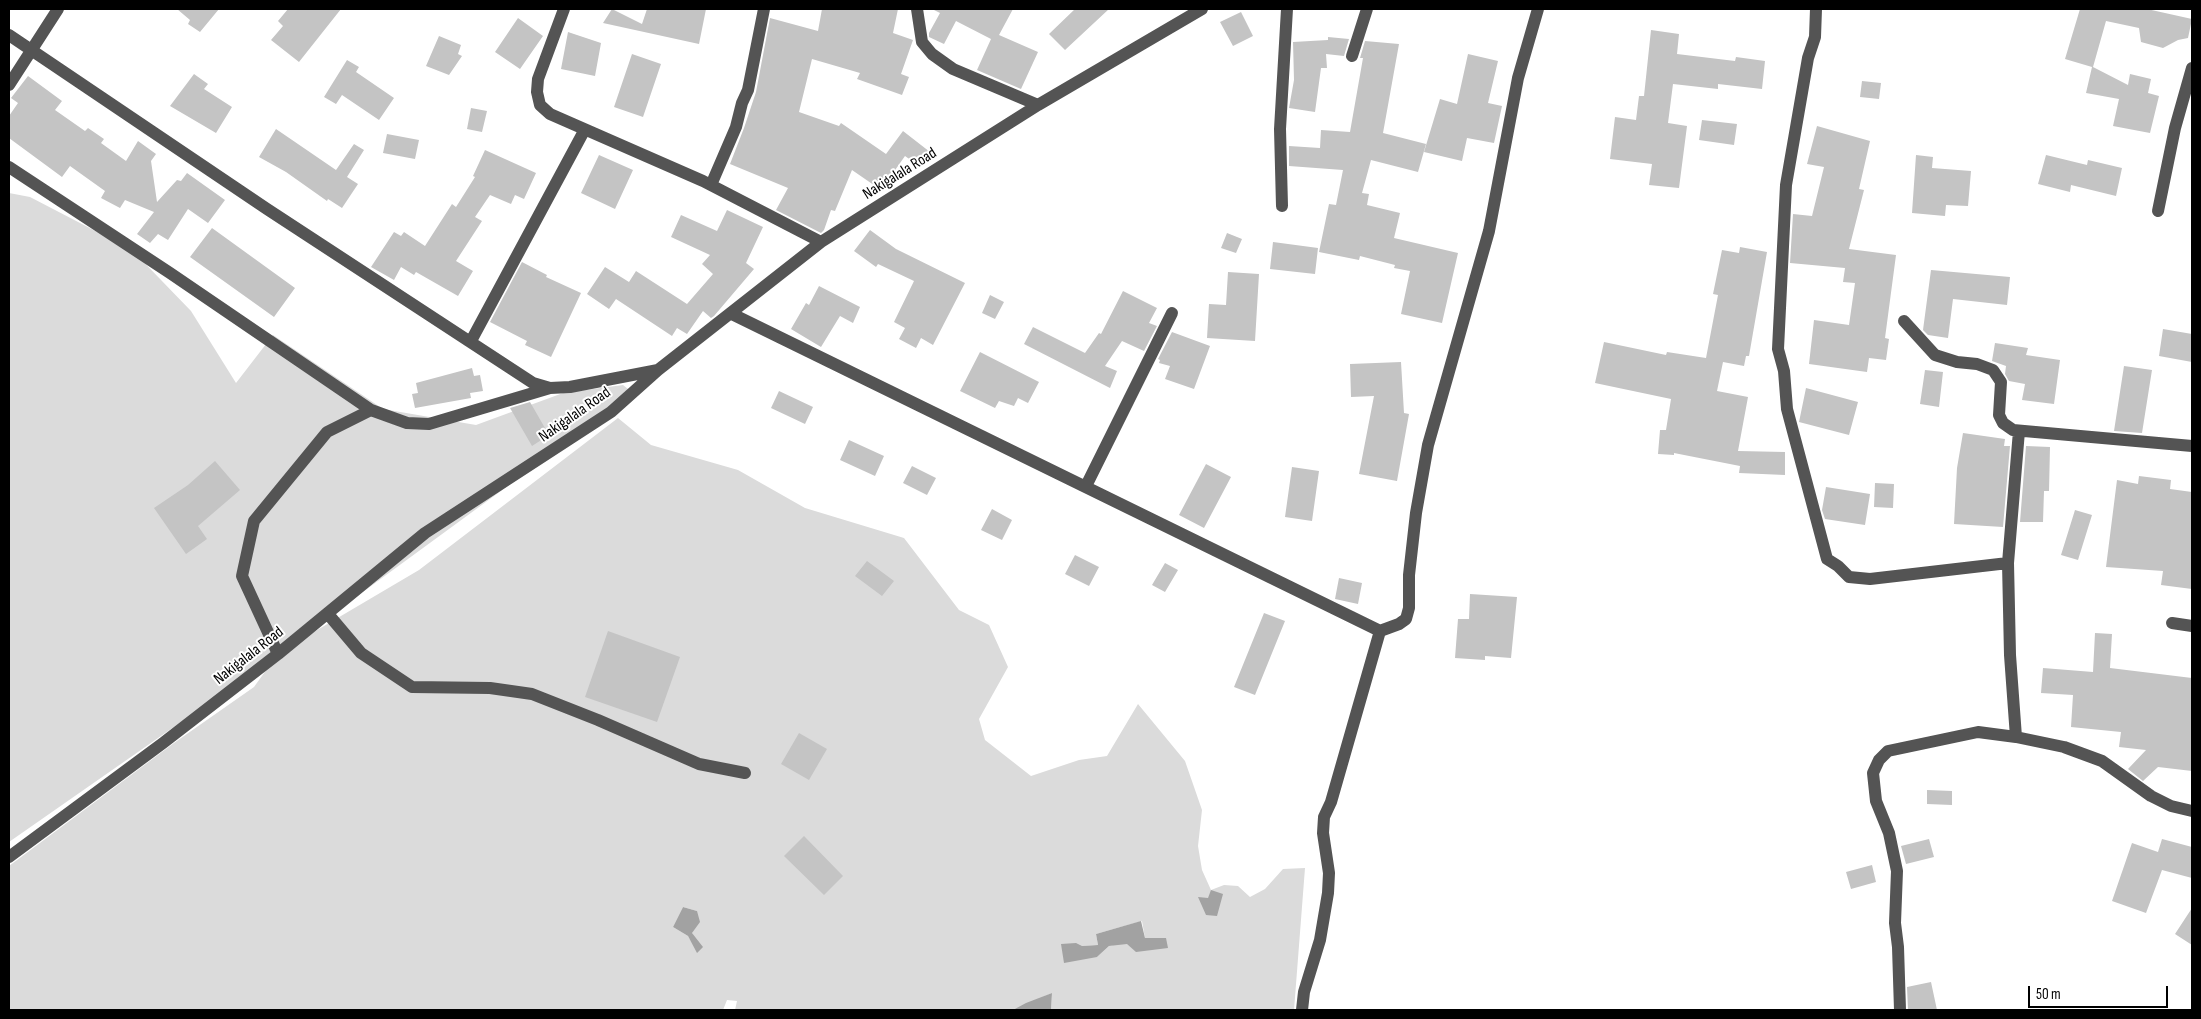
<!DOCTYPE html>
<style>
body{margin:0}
#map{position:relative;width:2201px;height:1019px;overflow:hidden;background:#fff;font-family:"Sofia Sans Condensed",sans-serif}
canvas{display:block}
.frame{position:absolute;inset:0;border:10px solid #000;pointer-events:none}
.scale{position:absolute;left:2028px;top:986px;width:140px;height:22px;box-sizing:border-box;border:2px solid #000;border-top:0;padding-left:6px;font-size:15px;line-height:18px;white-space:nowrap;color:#000;-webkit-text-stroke:4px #fff;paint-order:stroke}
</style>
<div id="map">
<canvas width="2201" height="1019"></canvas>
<div class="frame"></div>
<div class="scale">50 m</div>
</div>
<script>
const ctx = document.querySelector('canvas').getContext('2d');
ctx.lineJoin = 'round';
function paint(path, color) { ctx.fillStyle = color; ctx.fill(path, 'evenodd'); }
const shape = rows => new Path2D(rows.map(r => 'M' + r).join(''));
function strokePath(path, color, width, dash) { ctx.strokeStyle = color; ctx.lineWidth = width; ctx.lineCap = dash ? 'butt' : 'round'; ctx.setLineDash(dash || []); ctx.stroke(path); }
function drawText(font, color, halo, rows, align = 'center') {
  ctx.font = font + ' "Sofia Sans Condensed",sans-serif'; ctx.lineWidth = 4; ctx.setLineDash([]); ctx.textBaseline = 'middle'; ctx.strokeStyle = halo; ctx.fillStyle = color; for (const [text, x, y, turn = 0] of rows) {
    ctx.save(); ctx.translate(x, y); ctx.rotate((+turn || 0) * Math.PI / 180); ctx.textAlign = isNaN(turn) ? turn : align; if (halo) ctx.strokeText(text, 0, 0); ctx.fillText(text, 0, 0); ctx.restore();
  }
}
paint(shape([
 [9,193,30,197,132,250,191,311,236,383,273,335,383,409,476,425,563,393,623,385,628,389,625,395,505,488,285,649,419,570,618,418,651,445,738,470,805,508,904,538,959,610,989,625,1008,667,979,719,985,740,1031,776,1079,760,1107,756,1138,704,1185,761,1202,810,1198,846,1202,870,1211,890,1224,885,1238,886,1250,897,1265,889,1283,869,1305,868,1294,1010,1051,1010,1052,993,1013,1010,735,1010,737,1001,727,1000,723,1010,9,1010,9,866,174,743,254,687,277,655,9,842],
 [683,907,697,911,692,933,698,952,688,936,673,927],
 [1142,921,1145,938,1109,946,1097,957,1082,946,1098,945,1096,934]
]), '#dbdbdb');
paint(shape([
 [1211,890,1223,894,1217,916,1206,915,1198,897,1208,898],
 [683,907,697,911,700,922,692,933,703,947,697,953,688,936,673,927],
 [1141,921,1145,938,1166,938,1168,948,1136,952,1127,944,1109,946,1097,957,1064,963,1061,944,1076,943,1082,946,1098,945,1096,934],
 [1052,993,1051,1010,1013,1010,1026,1003]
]), '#a2a2a2');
paint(shape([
 [177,9,219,9,200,32,188,24,190,20],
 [288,9,341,9,299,62,271,40,283,26,278,21],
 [612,9,642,24,647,9,706,9,699,44,603,23],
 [822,9,898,9,893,33,913,40,901,74,909,77,902,95,857,79,860,73,812,59,799,112,839,126,841,123,886,154,903,131,930,152,919,166,905,156,881,190,852,170,835,211,831,210,824,230,821,233,776,210,788,188,730,164,744,128,756,92,770,18,818,31],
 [932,9,1013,9,999,35,1038,52,1021,89,977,70,991,39,956,21,944,44,929,37,929,33,940,13],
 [1075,9,1109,9,1065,50,1049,34],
 [2080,9,2147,9,2192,19,2188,38,2178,40,2163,48,2141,42,2139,28,2106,21,2093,67,2128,85,2130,74,2151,79,2148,93,2159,96,2150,133,2113,126,2119,99,2086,93,2092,67,2065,59],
 [1241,12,1253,36,1233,46,1220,22],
 [518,18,543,36,520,69,495,52],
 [1651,30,1679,34,1677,54,1735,61,1736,57,1765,61,1762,89,1718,84,1718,89,1673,84,1668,123,1687,126,1679,188,1649,185,1652,164,1610,159,1615,117,1636,120,1639,96,1644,96],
 [568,32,601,43,595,76,561,69],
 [439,36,461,45,458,54,462,56,449,75,426,66],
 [1328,37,1349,39,1344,56,1326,54,1327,68,1321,68,1315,112,1289,108,1294,80,1293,42,1328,40],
 [1365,41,1399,44,1383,133,1426,144,1418,172,1371,160,1362,193,1369,194,1367,205,1400,213,1394,238,1458,253,1442,323,1401,314,1410,271,1394,268,1395,265,1360,256,1359,260,1319,252,1329,204,1336,205,1343,170,1289,166,1289,146,1320,148,1321,130,1350,132,1363,58,1360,58],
 [632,54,661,64,643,117,614,107],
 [1468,54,1498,61,1488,103,1502,106,1494,143,1467,138,1462,161,1424,152,1440,99,1457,104],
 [347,60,359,67,356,72,394,98,379,120,342,95,336,104,324,97],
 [194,74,208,84,204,89,232,107,216,133,170,106],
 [28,76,62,101,55,110,85,131,88,128,104,139,101,143,126,161,138,141,156,154,151,161,157,202,177,180,181,181,187,173,225,200,208,223,188,209,168,240,158,234,150,243,137,234,154,212,125,200,120,208,101,198,105,191,70,166,62,177,9,138,9,116,18,103,11,98],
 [1862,81,1881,83,1879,99,1860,97],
 [471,108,487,111,482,132,467,129],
 [1702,120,1737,124,1734,145,1699,140],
 [1817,126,1870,141,1859,189,1864,190,1849,249,1896,255,1885,338,1889,339,1886,360,1869,358,1867,372,1809,364,1814,320,1849,325,1855,283,1843,282,1845,268,1790,263,1793,214,1812,216,1824,167,1807,164],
 [276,129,336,170,354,144,364,150,347,177,358,184,342,208,328,199,327,201,286,172,259,157],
 [387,134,419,140,415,159,383,153],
 [485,150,536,173,524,199,515,195,511,204,490,195,475,217,482,221,456,261,473,271,458,296,416,272,414,275,401,267,394,280,371,267,394,232,401,236,404,232,425,246,452,204,456,207,475,177,473,176],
 [599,155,633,170,615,209,581,193],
 [1916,155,1933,157,1932,168,1971,171,1968,206,1946,205,1945,216,1912,213],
 [2046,155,2087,165,2088,160,2122,168,2116,196,2071,185,2070,192,2038,184],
 [727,210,763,227,746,263,754,269,714,316,711,318,703,311,687,334,677,328,672,336,616,299,609,309,587,294,605,267,629,282,636,271,687,304,713,274,702,264,710,255,671,237,681,215,717,231],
 [212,228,295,288,274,317,190,257],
 [870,230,896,249,965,283,933,345,921,338,916,348,899,339,905,328,894,322,914,281,878,264,876,267,854,251],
 [1227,233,1242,239,1236,253,1221,248],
 [1273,242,1318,248,1315,274,1270,269],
 [1740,247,1767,252,1749,356,1746,356,1744,366,1723,362,1717,391,1748,397,1738,451,1785,452,1785,475,1739,473,1740,466,1674,453,1674,455,1658,454,1660,430,1666,430,1671,399,1595,383,1604,342,1666,355,1667,352,1706,358,1718,295,1713,294,1722,250,1739,253],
 [522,262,547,275,546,277,581,293,551,357,525,345,527,341,490,322],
 [1931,270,2010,277,2007,305,1953,299,1948,338,1928,335,1923,330],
 [1228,272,1259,274,1255,341,1207,338,1209,304,1226,305],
 [819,286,860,307,853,323,840,316,821,347,791,329,806,303,809,305],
 [1123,291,1157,308,1149,323,1157,326,1144,351,1122,341,1105,366,1117,371,1110,388,1024,344,1033,327,1085,353,1099,333,1101,334],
 [990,295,1004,302,995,319,982,313],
 [2163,329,2192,334,2192,362,2159,356],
 [1172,332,1210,346,1194,389,1165,379,1170,366,1159,363,1160,360,1158,359],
 [1995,343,2028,348,2026,355,2060,360,2054,404,2022,400,2025,384,2009,381,2005,374,2006,366,1992,361],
 [980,352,1039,382,1028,403,1018,398,1014,406,999,401,995,408,960,391],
 [1401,362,1404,413,1409,414,1397,481,1359,474,1374,396,1351,397,1350,364],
 [2124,366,2152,370,2142,433,2114,431],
 [472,368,474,376,480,375,483,391,470,393,471,398,415,408,412,394,418,393,416,383],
 [1925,370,1943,372,1939,407,1920,404],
 [1806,388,1858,402,1849,435,1799,422],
 [779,391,813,407,805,424,771,408],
 [530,402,549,435,532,446,510,408],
 [1963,433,2005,439,2004,446,2010,446,2003,527,1954,524,1957,468],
 [849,440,884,456,875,476,840,460],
 [2026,446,2050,447,2049,491,2044,491,2043,522,2020,522],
 [215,461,240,490,198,526,207,539,186,554,154,508,188,485],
 [1206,464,1231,477,1204,528,1179,515],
 [912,466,936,478,927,495,903,483],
 [1292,467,1319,471,1312,521,1285,517],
 [2139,476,2171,480,2170,489,2192,492,2192,589,2161,585,2163,571,2106,567,2117,480,2138,484],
 [1875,483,1894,484,1893,508,1874,507],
 [1826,487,1870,494,1865,525,1825,519,1822,510],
 [992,509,1012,520,1002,540,981,530],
 [2075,510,2092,515,2078,560,2061,555],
 [1075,555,1099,567,1089,586,1065,574],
 [867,561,894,581,882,596,855,576],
 [1165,563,1178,570,1165,592,1152,585],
 [1339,578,1362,583,1358,604,1335,599],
 [1470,594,1517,597,1511,658,1485,656,1485,660,1455,658,1458,619,1469,619],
 [1264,613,1285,621,1255,695,1234,687],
 [608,631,680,657,657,722,585,697],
 [2095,633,2112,634,2110,668,2192,678,2192,771,2158,767,2143,781,2128,769,2146,750,2119,747,2121,732,2071,727,2073,695,2041,693,2043,668,2093,672],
 [799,733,827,749,809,780,781,764],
 [1927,790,1952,791,1952,805,1927,804],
 [804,836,843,876,824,895,784,856],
 [1929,839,1934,857,1906,864,1901,846],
 [2162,839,2192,847,2192,878,2162,870,2146,913,2112,901,2132,843,2158,852],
 [1872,865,1876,882,1851,889,1846,872],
 [2192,908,2192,945,2175,934],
 [1931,982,1937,1010,1908,1010,1907,987]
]), '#c4c4c4');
strokePath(shape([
 [564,9,538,79,537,92,540,105,550,114,703,181,821,242],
 [917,9,922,42,932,54,953,69,1038,105],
 [1816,9,1815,37,1808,58,1786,185,1778,349,1784,371,1787,409,1827,559,1838,566,1849,577,1870,579,2008,563],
 [9,35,267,209,533,383,550,388,570,387,658,370],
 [1352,56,1367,9],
 [9,85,58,9],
 [9,167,170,273,371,410,407,423,429,424,550,388],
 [711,185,736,127,742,103,748,90,764,9],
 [1282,206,1280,129,1287,9],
 [2158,211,2175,128,2192,68],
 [732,314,1380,631],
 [1904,321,1935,355,1957,362,1977,364,1993,370,2001,382,1999,415,2003,423,2013,430,2192,446],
 [471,341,584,131],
 [2019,431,2008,563,2010,655,2016,737,2064,747,2102,761,2151,796,2171,806,2192,811],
 [1086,486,1172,313],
 [328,614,361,653,412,687,490,688,532,694,598,720,699,764,745,773],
 [2172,623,2192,626],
 [278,654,242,576,254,521,327,432,371,410],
 [9,857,163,743,278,654,425,533,611,412,658,370,821,242,1038,105,1202,9],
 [1302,1010,1304,992,1320,940,1328,893,1329,873,1323,833,1324,817,1331,802,1380,631,1399,624,1406,619,1409,608,1409,575,1416,513,1428,445,1489,231,1518,78,1538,9],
 [1900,1010,1898,947,1895,923,1897,871,1889,833,1876,801,1873,773,1879,760,1888,751,1978,732,2016,737]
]), '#545454', 12);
drawText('16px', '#000', '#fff', [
 ["Nakigalala Road",900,174,-32],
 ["Nakigalala Road",575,415,-35],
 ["Nakigalala Road",249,656,-38]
]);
</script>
